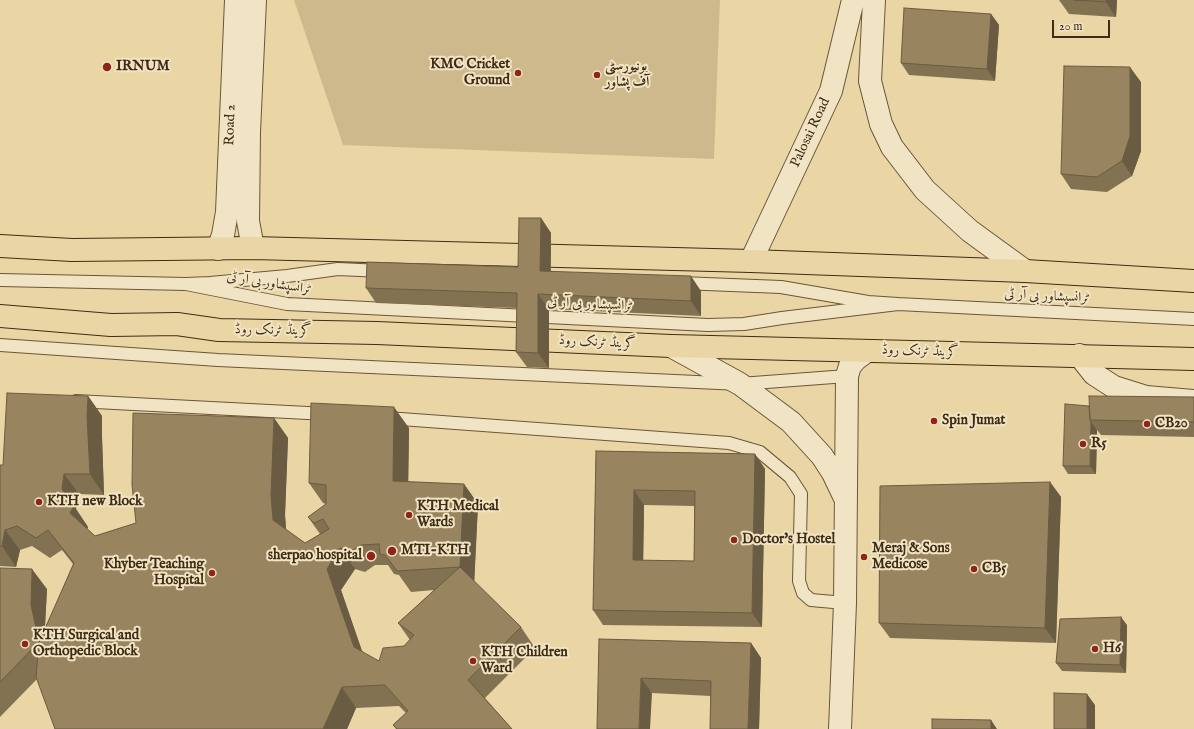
<!DOCTYPE html>
<meta charset="utf-8">
<style>
body{margin:0}
#map{position:relative;width:1194px;height:729px;overflow:hidden;background:#ead6a5;font-family:"IM FELL English",serif}
canvas{display:block}
.scale{position:absolute;left:1052px;top:20px;width:58px;height:18px;box-sizing:border-box;border:2px solid #3f2c14;border-top:0;padding-left:5px;font-size:12px;line-height:14px;white-space:nowrap;color:#3f2c14;-webkit-text-stroke:3px #f1e4c4;paint-order:stroke}
</style>
<div id="map">
<canvas width="1194" height="729"></canvas>
<div class="scale">20 m</div>
</div>
<script>
const ctx = document.querySelector('canvas').getContext('2d');
ctx.lineJoin = 'round';
function paint(path, color) { ctx.fillStyle = color; ctx.fill(path, 'evenodd'); }
const shape = rows => new Path2D(rows.map(r => 'M' + r).join(''));
function strokePath(path, color, width, dash) { ctx.strokeStyle = color; ctx.lineWidth = width; ctx.lineCap = dash ? 'butt' : 'round'; ctx.setLineDash(dash || []); ctx.stroke(path); }
function drawText(font, color, halo, rows, align = 'center') {
  ctx.font = font + ' "IM FELL English",Amiri,serif'; ctx.lineWidth = 4; ctx.setLineDash([]); ctx.textBaseline = 'middle'; ctx.strokeStyle = halo; ctx.fillStyle = color; for (const [text, x, y, turn = 0] of rows) {
    ctx.save(); ctx.translate(x, y); ctx.rotate((+turn || 0) * Math.PI / 180); ctx.textAlign = isNaN(turn) ? turn : align; if (halo) ctx.strokeText(text, 0, 0); ctx.fillText(text, 0, 0); ctx.restore();
  }
}
paint(shape([
 [294,0,720,0,714,159,343,145]
]), '#cdb98c');
const service = shape([
 [0,280,186,284,210,283,287,276,338,269,382,271],
 [186,284,287,304,708,325,744,324,782,318,898,304,868,302,781,287,681,283],
 [898,304,1194,319],
 [0,345,218,360,740,384,847,376],
 [76,401,327,414],
 [387,418,729,443,760,452,790,477,801,494,799,581,803,593,811,600,845,603]
]);
const minor = shape([
 [1079,355,1094,374,1114,387,1146,397,1194,401]
]);
const tertiary = shape([
 [874,0,870,81,881,124,892,147,925,190,970,231,1025,271],
 [253,248,248,221,249,132,255,0],
 [218,249,223,235,227,212,236,0],
 [751,261,831,91,853,0],
 [671,346,740,384,791,422,822,456,833,473,844,496],
 [840,729,845,603,847,376,850,366,856,359,867,351]
]);
const trunk = shape([
 [0,246,72,250,253,248,751,261,1025,271,1194,281],
 [0,316,111,325,177,324,219,330,377,333,671,346,1194,359]
]);
strokePath(service, '#6a5638', 14);
strokePath(minor, '#6a5638', 24);
strokePath(tertiary, '#6a5638', 24);
strokePath(trunk, '#3f2c14', 24);
strokePath(service, '#f1e4c4', 12);
strokePath(minor, '#f1e4c4', 22);
strokePath(tertiary, '#f1e4c4', 22);
strokePath(trunk, '#ead6a5', 22);
paint(shape([
 [1059,0,1117,0,1116,17,1069,14],
 [991,14,999,25,995,81,909,75,901,63],
 [1141,82,1141,151,1132,176,1107,192,1071,189,1061,174],
 [541,218,551,233,551,271,701,291,701,316,549,309,549,368,527,367,516,352,517,308,376,303,366,288,518,267],
 [88,396,102,416,102,437,104,495,79,494,76,509,88,527,87,529,95,536,136,523,274,418,288,438,285,515,286,530,305,543,320,534,308,517,326,504,323,503,309,483,409,428,408,482,464,484,478,504,474,582,521,627,535,648,485,698,512,729,396,729,393,725,406,713,399,706,356,708,347,729,55,729,37,679,0,717,0,568,47,589,45,626,46,628,73,564,62,550,50,558,32,546,20,550,16,567,0,566,0,465,3,465],
 [375,565,388,565,394,574,399,575,411,592,434,590,398,623,410,640,404,646,379,661,362,652,341,590,355,569,365,572],
 [1194,397,1194,437,1101,435,1097,430,1096,474,1068,474,1063,466,1089,406],
 [596,451,755,454,765,469,762,627,603,625,593,610],
 [644,505,694,506,694,561,643,560],
 [1050,482,1061,497,1056,643,890,638,879,623],
 [1127,625,1126,673,1062,671,1056,663],
 [599,639,751,643,761,658,759,729,710,729,711,696,652,693]
]), '#837252');
paint(shape([
 [1106,0,1117,0,1116,17,1106,2],
 [991,14,999,25,995,81,987,69],
 [1130,67,1141,82,1141,151,1132,176,1122,161],
 [541,218,551,233,550,286,540,271],
 [691,276,701,291,701,316,691,301],
 [538,294,549,309,549,368,538,353],
 [88,396,102,416,102,437,104,495,90,474,87,416],
 [394,407,409,428,408,502,393,481],
 [274,418,288,438,285,515,287,541,273,520,271,495],
 [1091,422,1097,430,1096,474,1090,466],
 [755,454,765,469,762,627,752,613],
 [64,474,79,494,76,509,88,527,85,534,70,513,62,489],
 [1050,482,1061,497,1056,643,1045,628],
 [464,484,478,504,474,588,460,567],
 [634,490,644,505,643,575,633,560],
 [5,530,20,550,16,567,2,546],
 [340,548,355,569,341,590,368,668,354,647,327,569],
 [32,569,47,589,45,626,54,662,39,642,31,605],
 [1121,617,1127,625,1126,673,1120,665],
 [751,643,761,658,759,729,748,729],
 [641,678,652,693,650,729,639,729],
 [342,687,356,708,347,729,323,729],
 [1087,694,1095,705,1095,729,1087,729],
 [991,720,997,729,991,729]
]), '#6a5c42');
const building = shape([
 [1074,0,1106,0,1106,2,1074,0],
 [904,8,991,14,987,69,901,63,904,8],
 [1064,66,1130,67,1130,136,1122,161,1097,177,1061,174,1064,66],
 [519,218,541,218,540,271,691,276,691,301,538,294,538,353,516,352,517,293,366,288,367,262,518,267,519,218],
 [7,393,88,396,87,416,90,474,64,474,62,489,74,506,70,513,95,536,136,523,132,485,133,413,274,418,271,495,273,520,305,543,329,529,323,519,314,523,308,517,326,504,326,485,309,483,311,403,394,407,393,481,464,484,460,567,521,627,468,680,512,729,397,729,393,725,408,711,385,685,342,687,323,729,55,729,36,677,39,642,74,563,48,530,36,538,17,526,5,530,2,546,0,546,0,465,3,465,7,393],
 [379,544,380,554,385,555,397,571,460,567,398,623,414,635,404,646,383,648,379,661,354,647,327,569,340,548,350,552,361,545,379,544],
 [1089,396,1194,397,1194,422,1090,420,1089,396],
 [1065,404,1089,406,1090,420,1091,422,1090,466,1063,466,1065,404],
 [596,451,755,454,752,613,593,610,596,451],
 [634,490,695,491,694,561,633,560,634,490],
 [1050,482,1045,628,879,623,880,486,1050,482],
 [0,568,32,569,31,605,39,642,0,682,0,568],
 [1121,617,1120,665,1056,663,1060,619,1121,617],
 [599,639,751,643,748,729,710,729,711,681,641,678,639,729,597,729,599,639],
 [1054,693,1087,694,1087,729,1054,729,1054,693],
 [932,719,991,720,991,729,932,729,932,719]
]);
paint(building, '#98845f');
strokePath(building, '#6a5c42', 1);
for (const [x, y, r, color] of [
 [107,67,5,"#8f2418"],
 [518,73,4,"#8f2418"],
 [597,75,4,"#8f2418"],
 [934,421,4,"#8f2418"],
 [1147,424,4,"#8f2418"],
 [1083,444,4,"#8f2418"],
 [39,502,4,"#8f2418"],
 [409,515,4,"#8f2418"],
 [734,540,4,"#8f2418"],
 [392,551,5,"#8f2418"],
 [371,556,5,"#8f2418"],
 [864,557,4,"#8f2418"],
 [974,569,4,"#8f2418"],
 [212,573,4,"#8f2418"],
 [25,644,4,"#8f2418"],
 [1095,649,4,"#8f2418"],
 [473,661,4,"#8f2418"]
]) { const dot = new Path2D(); dot.arc(x, y, r, 0, 2 * Math.PI); ctx.fillStyle = color; ctx.fill(dot); strokePath(dot, '#f1e4c4', 1.5); }
drawText('bold 14px', '#3f2c14', '#f1e4c4', [
 ["KMC Cricket",510,65,"right"],
 ["Ground",510,81,"right"],
 ["IRNUM",116,67],
 ["یونیورسٹی",605,67],
 ["آف پشاور",605,83],
 ["Spin Jumat",942,421],
 ["CB20",1155,424],
 ["R5",1091,444],
 ["KTH new Block",47,502],
 ["KTH Medical",417,507],
 ["Wards",417,523],
 ["Doctor's Hostel",742,540],
 ["Meraj & Sons",872,549],
 ["Medicose",872,565],
 ["MTI-KTH",401,551],
 ["sherpao hospital",362,556,"right"],
 ["Khyber Teaching",204,565,"right"],
 ["Hospital",204,581,"right"],
 ["CB5",982,569],
 ["KTH Surgical and",33,636],
 ["Orthopedic Block",33,652],
 ["H6",1103,649],
 ["KTH Children",481,653],
 ["Ward",481,669]
], 'left');
drawText('14px', '#3f2c14', '#f1e4c4', [
 ["Road 2",231,125,-88],
 ["Palosai Road",811,133,-65],
 ["ٹرانسپشاور بی آر ٹی",269,284,9],
 ["ٹرانسپشاور بی آر ٹی",1047,297,3],
 ["ٹرانسپشاور بی آر ٹی",590,305,3],
 ["گرینڈ ٹرنک روڈ",273,331,1],
 ["گرینڈ ٹرنک روڈ",597,343,3],
 ["گرینڈ ٹرنک روڈ",920,352,2]
]);
</script>
